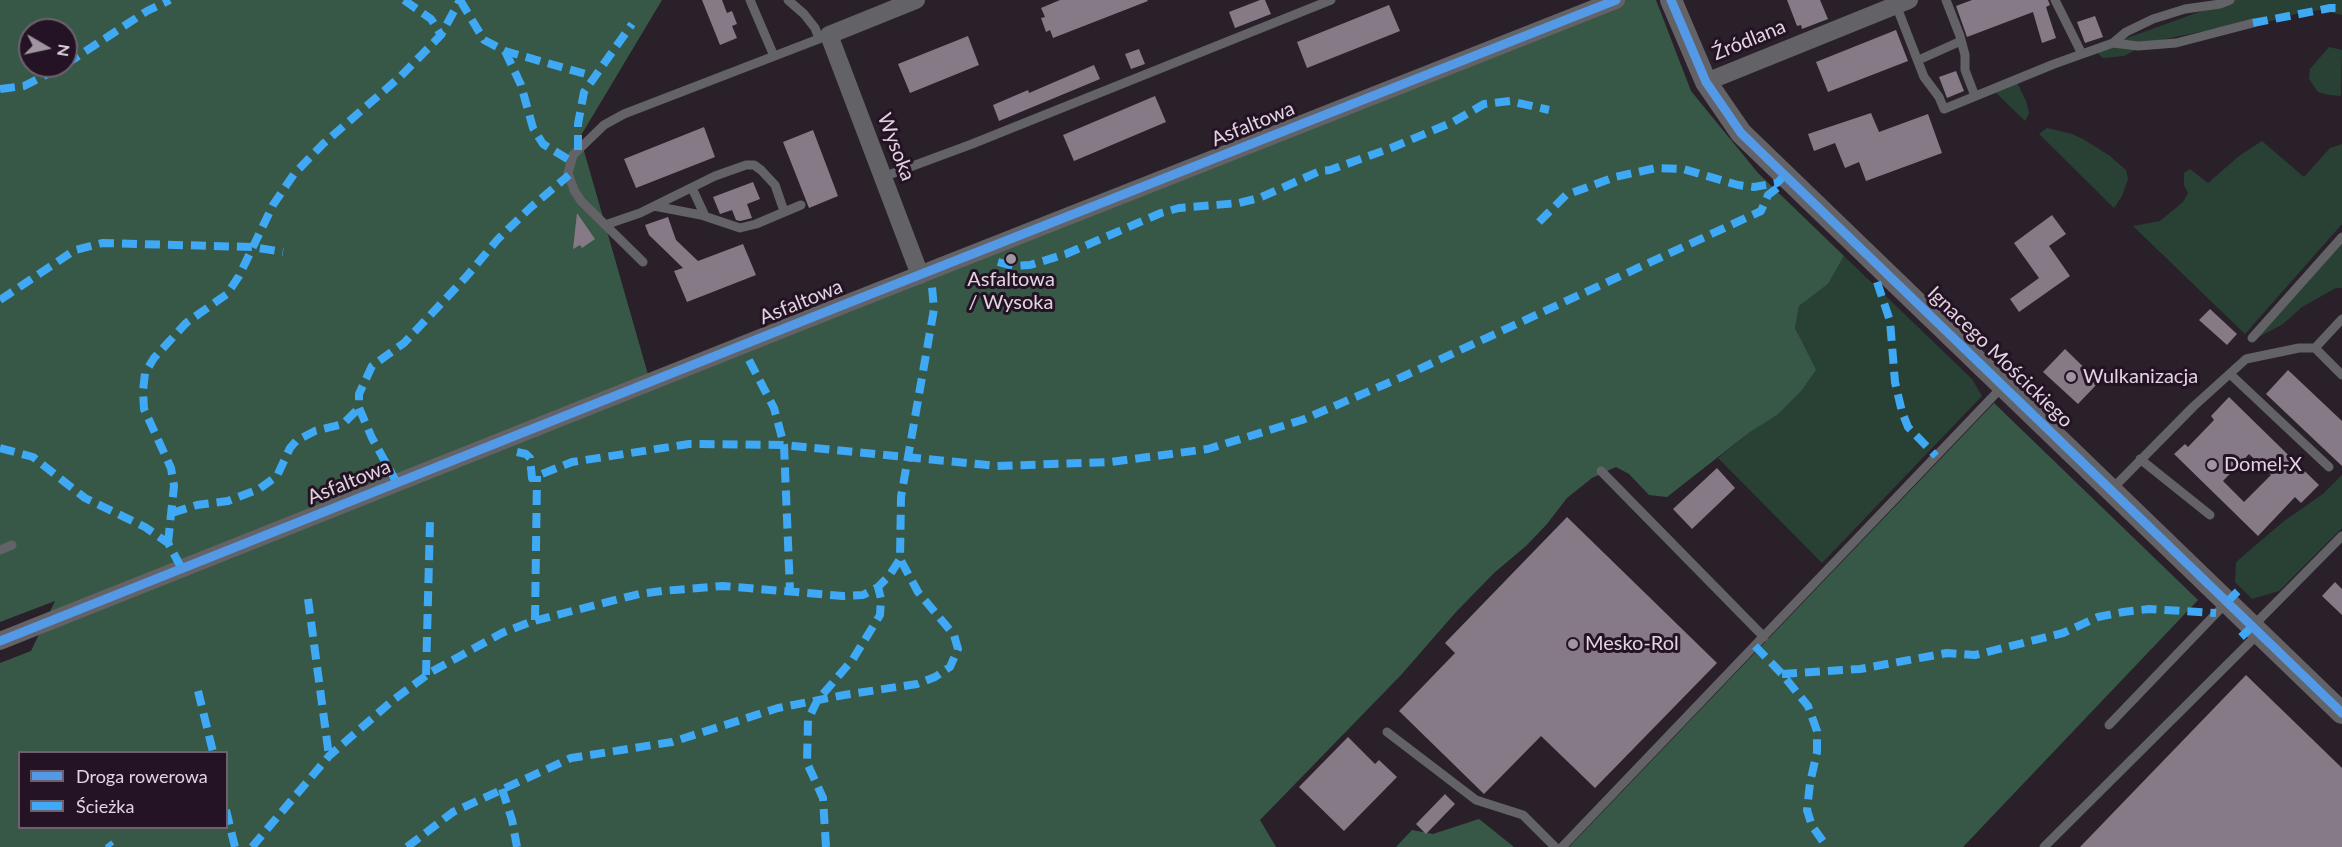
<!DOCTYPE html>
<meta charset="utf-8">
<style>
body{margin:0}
#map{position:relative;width:2342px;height:847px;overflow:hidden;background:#2a202a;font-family:Lato,sans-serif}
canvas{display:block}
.legend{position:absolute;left:18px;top:751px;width:210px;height:78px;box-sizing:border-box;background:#241324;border:2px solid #6f606f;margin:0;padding:8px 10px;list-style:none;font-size:18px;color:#e0d4df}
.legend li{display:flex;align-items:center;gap:12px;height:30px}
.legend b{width:30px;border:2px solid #6f606f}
.north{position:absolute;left:18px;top:18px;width:60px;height:60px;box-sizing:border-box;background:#241324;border:2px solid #6f606f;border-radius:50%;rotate:99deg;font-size:16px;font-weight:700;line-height:24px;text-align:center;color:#e0d4df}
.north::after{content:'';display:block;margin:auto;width:21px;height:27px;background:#a095a0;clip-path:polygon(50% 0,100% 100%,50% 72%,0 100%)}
</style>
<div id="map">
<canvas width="2342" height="847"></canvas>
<ul class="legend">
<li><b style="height:8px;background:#5399e6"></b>Droga rowerowa</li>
<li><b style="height:8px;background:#3fa9f5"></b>Ścieżka</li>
</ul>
<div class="north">N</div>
</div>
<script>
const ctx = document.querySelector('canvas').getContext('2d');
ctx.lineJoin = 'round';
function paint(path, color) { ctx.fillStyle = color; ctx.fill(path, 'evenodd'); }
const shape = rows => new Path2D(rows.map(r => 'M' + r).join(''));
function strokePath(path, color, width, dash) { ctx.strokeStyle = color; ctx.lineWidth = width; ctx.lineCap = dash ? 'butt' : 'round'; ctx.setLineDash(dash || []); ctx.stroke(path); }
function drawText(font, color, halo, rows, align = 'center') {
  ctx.font = font + ' Lato,sans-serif'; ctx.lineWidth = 6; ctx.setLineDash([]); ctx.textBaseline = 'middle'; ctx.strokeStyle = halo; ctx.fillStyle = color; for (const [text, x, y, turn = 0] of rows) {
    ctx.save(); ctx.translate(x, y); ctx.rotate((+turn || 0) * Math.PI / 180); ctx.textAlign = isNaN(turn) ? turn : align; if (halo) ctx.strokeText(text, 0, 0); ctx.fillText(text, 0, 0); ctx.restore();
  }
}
paint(shape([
 [2232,0,2342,0,2342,15,2320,10,2300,13,2260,24,2245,23,2219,28,2151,42,2124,56,2103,58,2094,50],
 [2329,47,2342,50,2341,96,2329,95,2318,92,2309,79,2310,69],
 [2015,78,2026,101,2029,113,2025,121,1990,87],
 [2047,128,2072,134,2083,139,2110,156,2126,170,2128,179,2122,196,2114,208,2039,134],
 [2262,141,2304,177,2330,148,2342,144,2342,224,2245,334,2133,226,2160,221,2183,202,2188,193,2184,185,2184,173,2190,169,2208,183,2239,156],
 [2342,240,2342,288,2336,288,2302,307,2283,324,2257,338],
 [1844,256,1972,379,1982,396,1822,563,1718,458,1750,432,1803,346,1795,327,1799,306,1828,284],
 [2342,475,2342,528,2279,591,2252,599,2235,582,2236,562,2284,521,2323,494]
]), '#284134');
paint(shape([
 [0,0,662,0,580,137,649,378,1607,0,1656,0,1691,91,1758,173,1844,256,1828,284,1799,306,1795,328,1816,370,1801,391,1777,415,1750,432,1667,497,1649,495,1629,474,1616,467,1592,478,1567,498,1547,524,1526,546,1494,573,1456,612,1401,675,1260,820,1276,847,0,847,0,663,31,651,55,601,0,622],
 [30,30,66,30,66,66,30,66],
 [20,752,226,752,226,828,20,828],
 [1994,403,2198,600,1963,847,1569,847],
 [1479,819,1514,847,1396,847,1412,830,1433,834]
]), '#385847');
paint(shape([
 [702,0,722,0,727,13,732,11,737,24,732,26,737,38,720,45],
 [1060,0,1147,0,1148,1,1053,38,1050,30,1046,32,1041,18,1045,17,1041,8],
 [1260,0,1265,0,1271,14,1235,28,1229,12],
 [1787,0,1820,0,1828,19,1802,29,1801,25,1797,26],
 [1972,0,2048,0,2050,5,2046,7,2056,38,2042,43,2033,12,1967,37,1956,6],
 [1389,5,1400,31,1307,68,1297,42],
 [2095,16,2103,37,2085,43,2077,22],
 [1896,30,1908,61,1828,92,1816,62],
 [968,36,979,65,910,93,898,64],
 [1139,49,1145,64,1131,69,1125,54],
 [1094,65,1100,79,999,121,993,105,1028,90,1029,93],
 [1956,71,1964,91,1947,98,1939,77],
 [1155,96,1166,122,1074,161,1063,135],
 [1871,113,1879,132,1928,114,1942,153,1866,181,1859,162,1845,168,1835,143,1814,151,1808,134],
 [704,127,715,157,636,188,624,159],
 [813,130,838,196,809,208,783,142],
 [753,182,760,199,747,204,752,218,740,221,736,220,732,210,720,214,713,197],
 [577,213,595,239,582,248,580,245,573,249],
 [2052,215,2066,234,2049,246,2070,276,2019,312,2010,299,2039,278,2014,243],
 [668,217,676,240,698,261,743,244,756,275,687,302,674,271,683,268,649,235,645,225],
 [2210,309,2237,334,2227,345,2199,320],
 [2065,349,2099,382,2078,404,2043,372],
 [2288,370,2342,421,2342,466,2266,394],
 [2229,397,2319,485,2301,503,2295,497,2258,536,2174,454,2185,444,2188,447,2214,420,2211,416],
 [2249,454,2271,475,2244,502,2223,481],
 [1717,468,1735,488,1692,529,1673,509],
 [1567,517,1717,663,1595,788,1541,736,1484,794,1399,711,1455,653,1445,643],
 [2335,582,2342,589,2342,615,2322,596],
 [2246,675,2342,768,2342,847,2080,847],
 [1348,737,1375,764,1379,760,1397,777,1344,831,1299,787],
 [1445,794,1455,804,1426,834,1416,824]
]), '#857a85');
strokePath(shape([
 [750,0,774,56],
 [788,0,804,14,815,28,819,38],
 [1946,0,1960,36,1965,55,1965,70,1975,96],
 [2055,0,2082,54],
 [1896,5,1924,77,1939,97,1944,109,2054,64,2113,43,2126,32,2153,19,2185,9,2220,4,2230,0],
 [2113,43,2138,46,2176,43,2253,23],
 [1923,58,1961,41],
 [883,177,972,144,1331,0],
 [692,188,705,216],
 [654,206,701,215,740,228,756,224,801,205],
 [605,225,640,213,715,176,746,165,754,165,761,170,775,185,784,211],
 [643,262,581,201,574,190,568,173,573,155,604,125,624,114,829,35],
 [2252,338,2342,237],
 [2315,348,2342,319],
 [2230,374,2329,467],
 [2140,459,2210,515],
 [1601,471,1764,637],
 [2112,489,2194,406,2246,359,2299,348,2315,348,2342,375],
 [0,550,12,545],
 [2253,626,2342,536],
 [2109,725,2227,602],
 [1387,732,1476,800,1523,815,1555,847],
 [1562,847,2002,387],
 [2044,847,2258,634]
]), '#636267', 9);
strokePath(shape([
 [916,0,829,35,920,275],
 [1706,82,1909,0],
 [0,641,838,307,1616,0]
]), '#636267', 18);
strokePath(shape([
 [1671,0,1706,82,1741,133,2342,713]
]), '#636267', 22);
strokePath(shape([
 [404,0,431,19,441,35],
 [460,0,484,40,505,51,596,77],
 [2253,23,2330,8,2342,8],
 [505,51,521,85,533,128,543,144,571,161],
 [66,64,147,11,170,0],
 [0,89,24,86,63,66],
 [578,150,578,124,584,92,632,24],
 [1539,222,1566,195,1615,177,1656,168,1683,169,1738,185,1754,187,1777,183,1782,178],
 [998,262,1013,266,1030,265,1066,254,1161,213,1179,208,1239,203,1259,198,1320,171,1330,170,1391,148,1453,122,1484,104,1510,101,1549,110],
 [1877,282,1890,321,1895,382,1902,412,1908,427,1936,456],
 [0,300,75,250,102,243,252,247,283,252],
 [749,360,774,408,784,445,790,591],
 [0,448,33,457,85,498,145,527,168,543,182,569],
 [517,452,526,454,530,458,532,478,572,462,689,444,784,445,997,466,1111,462,1208,449,1302,420,1402,377,1761,211,1768,195,1780,186],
 [397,483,372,438,359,408,359,394,372,366,404,343,466,277,498,239,530,208,569,175],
 [172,513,197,505,228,501,259,489,277,476,290,448,296,441,315,431,343,424,359,408],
 [168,543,174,486,171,468,144,409,143,391,145,373,154,358,186,323,227,294,239,276,273,205,294,174,323,144,401,76,441,35,460,0],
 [308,599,329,756],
 [2227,602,2238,591],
 [535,620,537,476],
 [2241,637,2253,626],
 [1755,646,1782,674,1808,706,1817,731,1817,752,1810,783,1807,810,1812,826,1827,847],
 [1782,674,1860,669,1947,653,1975,655,2063,633,2098,617,2123,612,2149,609,2216,613],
 [426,675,430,521],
 [198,691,213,752],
 [502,789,512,820,517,847],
 [226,810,235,847],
 [108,843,111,847],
 [252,847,329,756,392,701,431,672,502,633,530,622,572,611,639,594,662,591,723,586,843,596,863,595,878,587,889,576,900,559,901,497,934,309,932,287],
 [407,847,453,812,571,758,672,742,778,708,844,695,917,684,935,677,950,667,958,649,954,635,918,592,900,559],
 [826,847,823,798,807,763,808,720,817,701,853,659,880,615,881,599,878,587]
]), '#3fa9f5', 8, [15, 8]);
strokePath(shape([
 [1671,0,1706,82,1741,133,2342,713],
 [0,641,838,307,1616,0]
]), '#5399e6', 9);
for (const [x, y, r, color] of [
 [1011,259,6,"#a095a0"],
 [2071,377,6,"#a095a0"],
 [2212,465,6,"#a095a0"],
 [1573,644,6,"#a095a0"]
]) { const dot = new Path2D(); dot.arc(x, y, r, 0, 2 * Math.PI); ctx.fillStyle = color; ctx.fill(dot); strokePath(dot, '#241324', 2); }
drawText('20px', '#e0d4df', '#241324', [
 ["Źródlana",1749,40,-22],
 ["Asfaltowa",1253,124,-22],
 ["Wysoka",896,147,69],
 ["Asfaltowa",801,302,-22],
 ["Ignacego Mościckiego",2000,357,44],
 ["Asfaltowa",349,482,-22]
]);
drawText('20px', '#e0d4df', '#241324', [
 ["Asfaltowa",1011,280,"center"],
 ["/ Wysoka",1011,303,"center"],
 ["Wulkanizacja",2083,377],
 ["Domel-X",2224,465],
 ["Mesko-Rol",1585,644]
], 'left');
</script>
